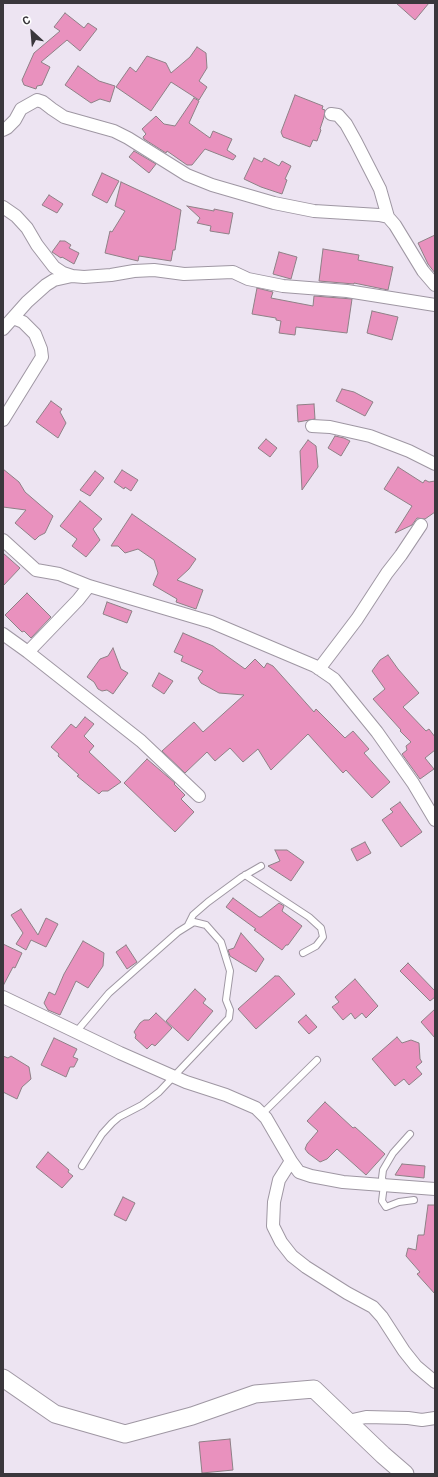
<!DOCTYPE html>
<meta charset="utf-8">
<style>
body{margin:0}
#map{position:relative;width:438px;height:1477px;overflow:hidden;background:#ede4f2;font-family:Roboto,sans-serif}
canvas{display:block}
.frame{position:absolute;inset:0;border:4px solid #3a373c;pointer-events:none}
.north{position:absolute;left:12px;top:12px;width:40px;height:40px;-webkit-text-stroke:3px #fff;paint-order:stroke;rotate:334deg;font-size:11px;font-weight:700;line-height:16px;text-align:center;color:#3a373c}
.north::after{content:'';display:block;margin:auto;width:14px;height:18px;background:#3a373c;clip-path:polygon(50% 0,100% 100%,50% 72%,0 100%)}
</style>
<div id="map">
<canvas width="438" height="1477"></canvas>
<div class="frame"></div>
<div class="north">С</div>
</div>
<script>
const ctx = document.querySelector('canvas').getContext('2d');
ctx.lineJoin = 'round';
function paint(path, color) { ctx.fillStyle = color; ctx.fill(path, 'evenodd'); }
const shape = rows => new Path2D(rows.map(r => 'M' + r).join(''));
function strokePath(path, color, width, dash) { ctx.strokeStyle = color; ctx.lineWidth = width; ctx.lineCap = dash ? 'butt' : 'round'; ctx.setLineDash(dash || []); ctx.stroke(path); }
const building = shape([
 [396,3,429,3,415,20,396,3],
 [65,13,84,28,88,23,97,29,80,51,67,40,41,62,50,67,42,85,37,86,36,89,24,85,22,80,34,53,60,31,54,27,65,13],
 [197,47,206,53,207,68,199,81,207,87,199,100,171,82,151,111,116,87,130,67,136,72,147,56,166,63,171,73,190,57,197,47],
 [78,66,99,81,115,86,110,102,100,99,91,103,65,85,78,66],
 [295,95,323,106,322,109,325,110,324,117,320,129,321,130,317,141,313,140,310,147,283,137,281,132,295,95],
 [194,98,199,101,189,123,210,138,213,131,232,139,227,150,236,156,233,160,205,149,192,165,187,165,167,151,166,153,144,139,143,137,146,134,142,129,156,116,164,124,175,126,194,98],
 [134,151,156,164,149,173,129,157,134,151],
 [254,158,262,162,264,158,279,166,282,161,291,166,285,179,287,180,282,194,261,187,244,179,254,158],
 [102,173,119,181,107,203,92,195,102,173],
 [121,182,181,210,175,250,173,250,171,261,139,256,138,261,105,253,110,231,112,232,125,211,115,206,121,182],
 [49,195,63,204,57,213,42,205,49,195],
 [187,206,214,211,214,209,233,213,229,234,210,231,211,226,197,223,200,218,187,206],
 [435,235,435,273,428,264,418,243,435,235],
 [60,241,65,241,71,245,69,248,79,253,74,264,62,257,61,258,52,252,60,241],
 [323,249,359,255,358,260,393,267,388,290,354,283,354,284,319,281,323,249],
 [279,252,297,257,291,279,273,274,279,252],
 [257,288,273,292,271,298,313,306,314,296,352,299,347,333,296,327,295,335,279,333,281,321,276,320,276,318,252,314,257,288],
 [372,311,398,317,392,340,367,333,372,311],
 [342,389,354,392,373,402,365,416,336,401,342,389],
 [51,401,62,409,60,412,66,423,58,438,36,422,51,401],
 [314,404,315,419,298,422,297,405,314,404],
 [335,436,344,438,350,441,341,456,328,448,335,436],
 [266,439,277,448,270,457,258,448,266,439],
 [308,440,316,446,318,467,302,490,300,451,308,440],
 [398,467,423,483,425,480,429,482,435,481,435,512,425,519,417,518,412,525,395,533,412,506,384,489,398,467],
 [3,469,19,482,25,492,53,516,45,533,39,536,35,540,15,523,26,510,3,507,3,469],
 [122,470,138,480,131,491,125,487,124,489,114,482,122,470],
 [95,471,104,478,90,496,80,490,95,471],
 [80,501,102,519,93,529,100,540,86,557,72,546,77,539,60,526,80,501],
 [132,514,196,559,189,569,177,580,203,590,196,609,176,602,177,599,153,585,158,573,154,560,138,549,125,553,118,546,111,546,132,514],
 [3,553,20,568,3,586,3,553],
 [27,593,51,617,31,638,24,631,22,632,5,615,27,593],
 [107,602,132,611,127,623,103,614,107,602],
 [183,633,213,646,245,669,255,659,264,668,267,663,273,666,314,712,316,709,345,738,353,731,369,749,364,753,390,782,372,798,346,770,343,773,308,734,271,770,258,749,243,762,230,748,215,761,207,752,185,773,162,751,194,722,203,732,244,695,219,693,201,683,198,678,203,671,181,661,183,656,174,652,183,633],
 [113,648,121,669,128,673,113,694,107,690,102,691,98,689,94,682,87,677,100,659,108,656,113,648],
 [388,655,398,669,419,693,403,707,426,731,429,729,435,737,435,750,425,758,434,769,420,779,402,754,407,750,406,746,411,742,400,731,401,730,373,699,385,689,372,671,380,660,388,655],
 [159,673,173,681,164,694,152,686,159,673],
 [85,717,94,724,84,736,94,746,89,752,121,782,108,791,102,791,99,794,77,776,79,775,58,756,59,754,51,747,71,724,76,728,85,717],
 [147,759,175,783,174,784,185,795,181,799,194,812,175,832,124,783,147,759],
 [400,802,422,832,401,847,382,820,393,812,390,809,400,802],
 [365,842,371,853,357,861,351,849,365,842],
 [275,850,287,850,304,862,291,881,268,866,280,861,275,850],
 [233,898,259,917,261,917,279,903,284,906,282,911,302,926,288,945,286,945,282,950,254,930,256,929,226,907,233,898],
 [21,909,38,935,46,918,58,924,46,947,31,940,26,950,16,944,23,933,11,915,21,909],
 [241,933,264,959,256,972,230,956,228,950,234,948,241,933],
 [83,941,104,953,103,966,88,988,76,981,60,1015,48,1010,44,1003,49,992,55,995,64,974,83,941],
 [3,944,22,953,15,968,13,967,3,986,3,944],
 [126,945,137,962,127,969,116,952,126,945],
 [408,963,435,991,435,997,430,1001,400,971,408,963],
 [275,976,279,976,295,994,256,1029,238,1009,275,976],
 [355,979,378,1006,366,1018,362,1013,355,1019,351,1013,343,1020,332,1007,339,1002,335,997,355,979],
 [195,989,206,999,203,1003,213,1011,188,1041,166,1021,195,989],
 [435,1009,435,1038,421,1022,435,1009],
 [156,1013,172,1028,155,1046,152,1044,147,1049,135,1038,136,1035,134,1032,140,1023,144,1020,149,1020,156,1013],
 [306,1015,317,1027,309,1034,298,1022,306,1015],
 [397,1037,402,1043,411,1040,419,1043,420,1059,422,1062,416,1067,422,1074,409,1085,404,1079,395,1086,372,1059,397,1037],
 [54,1038,77,1049,73,1057,78,1059,74,1067,70,1067,66,1077,41,1065,54,1038],
 [3,1056,8,1058,11,1056,29,1067,31,1079,22,1087,17,1099,3,1092,3,1056],
 [325,1102,353,1128,355,1127,385,1154,366,1175,337,1149,327,1159,320,1162,308,1153,305,1149,307,1144,318,1131,307,1121,325,1102],
 [48,1152,69,1170,68,1172,73,1176,62,1188,36,1167,48,1152],
 [402,1164,425,1166,424,1178,395,1175,402,1164],
 [123,1197,135,1203,126,1221,114,1215,123,1197],
 [428,1205,435,1205,435,1294,417,1274,420,1272,406,1256,408,1248,416,1250,418,1235,424,1235,428,1205],
 [230,1439,233,1470,202,1473,199,1442,230,1439]
]);
paint(building, '#e991be');
strokePath(building, '#8e8086', 1);
const lane = shape([
 [245,875,309,917,321,928,323,937,316,946,303,953],
 [188,925,193,915,208,902,242,877,261,866],
 [76,1032,109,993,178,932,194,922,206,925,221,942,230,971,226,1000,230,1010,229,1018,159,1092,142,1105,119,1117,112,1123,102,1134,82,1166],
 [262,1114,317,1060],
 [410,1134,393,1153,383,1170,382,1178,384,1185,382,1201,386,1207,399,1202,414,1200]
]);
const street = shape([
 [331,114,338,115,346,124,356,142,380,189,388,217],
 [3,130,7,128,15,120,21,109,37,100,43,102,52,109,64,117,114,131,128,138,187,175,212,185,274,203,314,211,379,215,388,217,395,225,423,271,435,285],
 [3,207,16,216,27,228,37,245,54,267,63,273,72,276,84,277,111,275,134,271,154,270,184,274,233,272,248,279,283,286,347,291,435,305],
 [3,329,27,302,46,285,54,280,72,276],
 [3,420,42,357,41,349,35,334,23,322,13,318],
 [312,426,330,427,370,436,409,451,435,464],
 [3,540,36,570,59,574,89,586,211,622,315,666,334,679,377,732,413,783,435,820],
 [89,586,78,600,28,652,141,741,199,796],
 [3,634,28,652],
 [319,669,357,619,387,573,401,555,421,525],
 [3,997,120,1053,186,1082,226,1095,256,1108,266,1118,291,1161,299,1172,311,1176,343,1182,435,1189],
 [291,1161,279,1180,274,1202,273,1226,281,1242,292,1256,306,1267,347,1293,373,1307,382,1317,404,1351,416,1366,435,1382],
 [348,1421,366,1417,408,1418,422,1420,435,1418]
]);
const secondary = shape([
 [3,1378,55,1414,125,1434,192,1416,255,1394,314,1389,383,1455,405,1474]
]);
strokePath(lane, '#9f97a3', 8);
strokePath(street, '#9f97a3', 14);
strokePath(secondary, '#9f97a3', 19);
strokePath(lane, '#fff', 6);
strokePath(street, '#fff', 12);
strokePath(secondary, '#fff', 17);
</script>
